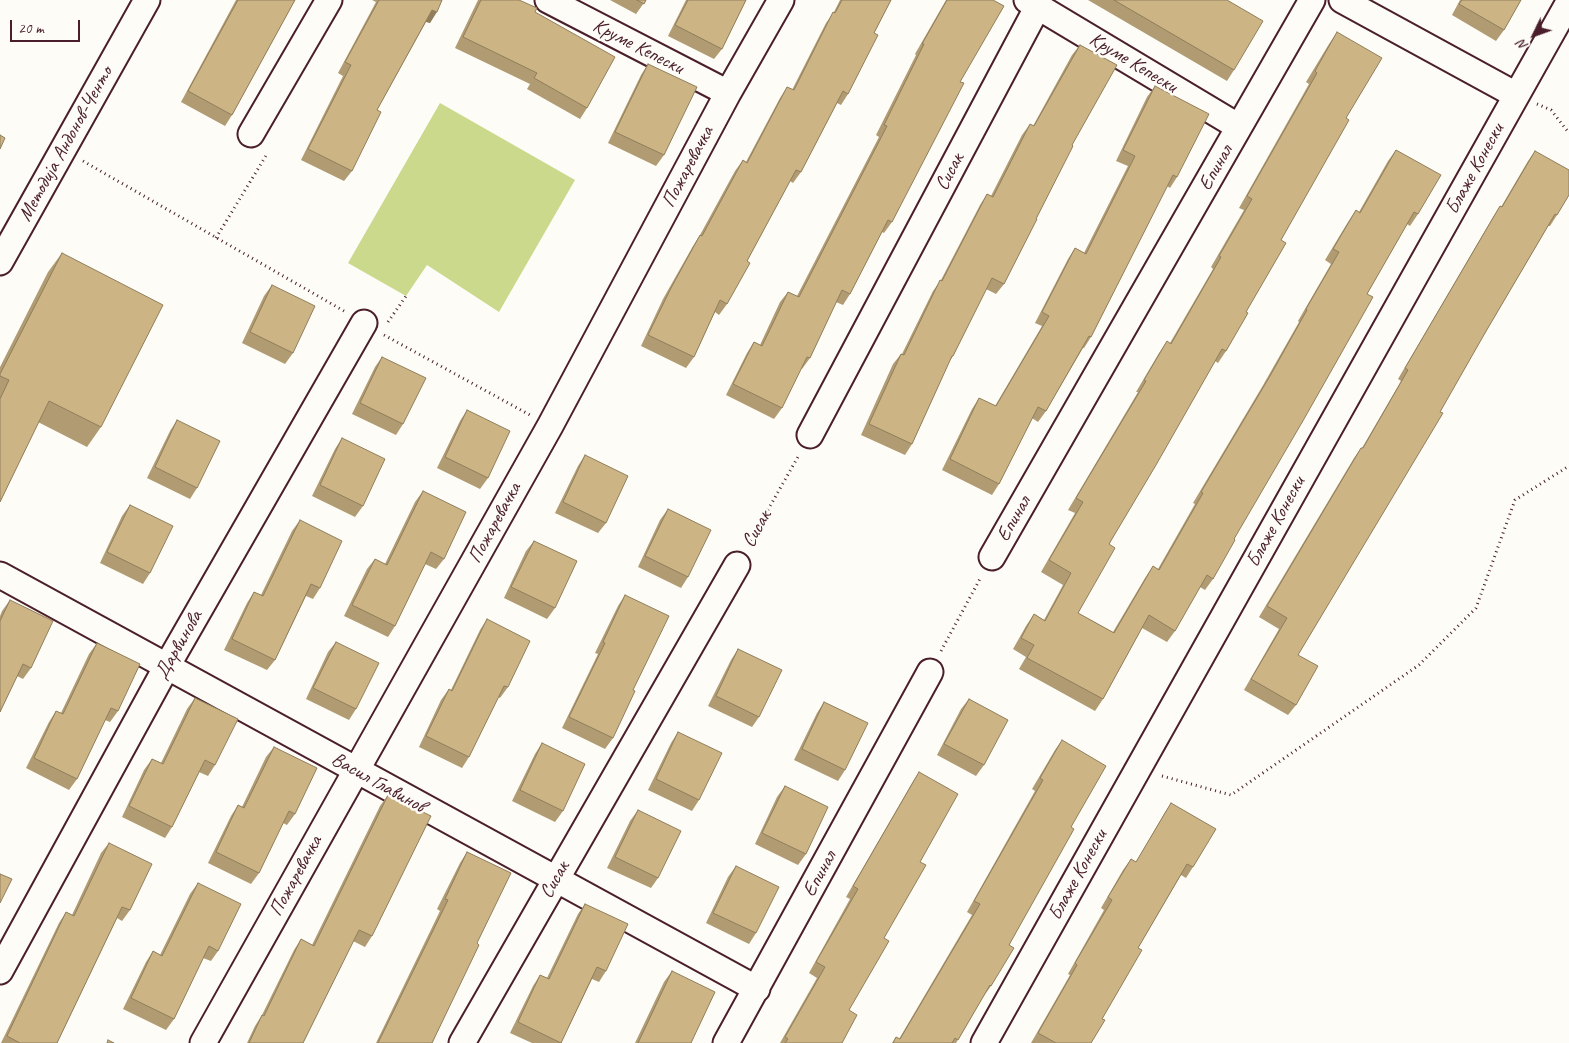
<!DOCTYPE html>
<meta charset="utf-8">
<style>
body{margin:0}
#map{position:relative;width:1569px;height:1043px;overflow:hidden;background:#fdfcf7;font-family:Caveat,sans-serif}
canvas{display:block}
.north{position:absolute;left:1509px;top:10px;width:50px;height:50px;-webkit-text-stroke:4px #fdfcf7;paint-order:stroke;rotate:228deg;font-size:14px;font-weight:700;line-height:20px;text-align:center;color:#4a1f2b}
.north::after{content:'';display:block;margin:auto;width:18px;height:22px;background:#4a1f2b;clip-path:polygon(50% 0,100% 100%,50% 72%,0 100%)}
.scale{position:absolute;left:10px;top:20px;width:70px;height:22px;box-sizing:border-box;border:2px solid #4a1f2b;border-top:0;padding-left:6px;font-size:15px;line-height:18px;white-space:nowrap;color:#4a1f2b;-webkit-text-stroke:4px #fdfcf7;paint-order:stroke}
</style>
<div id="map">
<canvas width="1569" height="1043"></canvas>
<div class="north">N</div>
<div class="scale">20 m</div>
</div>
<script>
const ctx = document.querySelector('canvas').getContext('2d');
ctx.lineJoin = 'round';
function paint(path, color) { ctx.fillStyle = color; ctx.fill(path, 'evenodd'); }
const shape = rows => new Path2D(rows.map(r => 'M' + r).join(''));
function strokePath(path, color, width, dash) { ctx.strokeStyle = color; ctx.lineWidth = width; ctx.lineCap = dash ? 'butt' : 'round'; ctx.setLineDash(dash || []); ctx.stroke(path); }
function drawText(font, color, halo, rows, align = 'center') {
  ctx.font = font + ' Caveat,sans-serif'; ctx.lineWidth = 5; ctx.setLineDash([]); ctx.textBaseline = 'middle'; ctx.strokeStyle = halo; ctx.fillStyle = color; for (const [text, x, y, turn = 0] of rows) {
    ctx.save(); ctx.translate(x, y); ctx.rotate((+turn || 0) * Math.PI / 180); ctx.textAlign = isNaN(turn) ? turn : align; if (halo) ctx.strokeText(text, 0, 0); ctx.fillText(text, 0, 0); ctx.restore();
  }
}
paint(shape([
 [440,103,575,180,499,312,427,265,406,296,348,263]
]), '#cad98c');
const minor = shape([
 [548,0,728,93],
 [1027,0,1239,127],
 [1342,0,1516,95],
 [251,134,329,0],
 [0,262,147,0],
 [810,435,1038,6],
 [992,557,1312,0],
 [0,575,757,989],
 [0,971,167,666,364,323],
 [203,1043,550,426,728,93,781,0],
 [462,1043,737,565],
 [726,1043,930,672],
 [984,1043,1569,2]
]);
strokePath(minor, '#4a1f2b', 29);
strokePath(shape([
 [1537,104,1551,110,1569,133],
 [83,161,344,311],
 [216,238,267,154],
 [388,322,406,296],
 [384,335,530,415],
 [748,545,799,455],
 [941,651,981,577],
 [1162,776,1231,795,1419,665,1476,608,1515,500,1569,466]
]), '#4a1f2b', 3, [1, 4]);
strokePath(minor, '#fdfcf7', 25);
paint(shape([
 [236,0,295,0,232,115,225,126,181,102],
 [372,0,442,0,430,23,426,22,377,110,352,171,344,181,301,160,343,76,338,73,376,2],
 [478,0,519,0,535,12,587,108,580,119,527,89,530,84,455,48],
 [610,0,646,0,636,14],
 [686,0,746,0,722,49,714,59,668,36],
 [840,0,891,0,874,33,848,94,841,105,837,103,801,172,793,183,790,181,747,261,727,304,719,315,715,312,694,357,686,368,641,346,663,299,693,246,700,235,735,171,743,160,746,162,780,98,787,87,792,90,826,23,834,12],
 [946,0,993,0,960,82,892,222,884,233,882,232,850,294,843,305,836,302,810,358,802,369,801,368,782,408,774,419,726,395,747,353,754,342,760,345,780,302,788,292,797,296,879,137,876,135,916,55,915,54],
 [1088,0,1227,0,1234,70,1227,81],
 [1460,0,1521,0,1504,30,1496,41,1452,15],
 [1337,32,1346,118,1281,240,1226,351,1218,363,1215,361,1109,544,1078,613,1113,632,1145,578,1153,566,1158,569,1195,504,1193,503,1262,387,1299,322,1298,321,1331,264,1325,260,1348,222,1356,210,1359,212,1388,161,1396,150,1418,214,1410,226,1407,224,1367,294,1234,539,1213,579,1205,590,1200,587,1175,631,1167,642,1142,628,1103,699,1095,711,1019,669,1026,657,1013,649,1026,626,1034,614,1044,620,1063,585,1041,572,1075,513,1068,510,1138,392,1136,392,1159,353,1167,341,1170,343,1213,269,1211,267,1244,210,1239,208,1309,84,1306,82,1329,44],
 [1080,45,1072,145,1004,284,996,294,986,289,953,356,949,362,912,444,905,455,861,435,893,364,901,354,902,354,933,291,941,280,980,205,987,194,991,196,1022,135,1030,124,1033,126,1072,55],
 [648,64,664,155,656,166,608,143,641,75],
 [1155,86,1177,177,1170,188,1167,186,1091,337,1084,348,1083,348,1046,411,1038,422,1032,418,999,484,992,495,942,470,972,409,979,398,995,406,1042,326,1035,323,1068,259,1075,248,1084,253,1128,166,1116,161,1147,97],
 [1535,151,1557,215,1550,226,1548,226,1485,333,1298,655,1296,705,1288,715,1244,690,1279,629,1259,617,1354,458,1361,448,1362,448,1401,381,1398,379,1493,217,1500,206,1501,207,1528,161],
 [62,253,101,427,87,447,38,422,0,502,0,367,48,272],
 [272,285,293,353,285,364,242,343,264,296],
 [382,357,403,424,396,435,352,414,375,367],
 [467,410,488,478,480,489,437,468,460,421],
 [177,420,197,488,190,499,147,478,170,431],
 [342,438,363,506,355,517,312,496,335,449],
 [585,455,606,523,598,533,555,513,578,466],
 [423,491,444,559,436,569,425,564,395,626,388,637,344,616,367,569,375,559,385,564,415,502],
 [130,505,150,573,143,584,100,563,122,516],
 [668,509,688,577,681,588,638,567,660,520],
 [300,520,320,588,313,599,306,596,275,660,267,670,224,650,247,603,254,592,261,595,292,531],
 [534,541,555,608,547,619,504,598,526,551],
 [625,595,613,738,605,749,562,728,598,654,595,653,618,606],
 [10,600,31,668,23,679,17,676,0,712,0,616,2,611],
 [487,619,508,687,500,698,498,697,469,757,462,768,419,747,441,700,449,689,451,690,480,630],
 [336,642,356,709,349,720,306,699,328,652],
 [97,643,118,711,110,722,105,720,77,779,69,790,26,768,49,722,56,711,61,713,89,654],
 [738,649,759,717,752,727,708,706,731,660],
 [195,698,215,765,208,776,199,772,172,827,165,838,122,817,144,770,152,759,161,763,187,709],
 [969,699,984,765,976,776,937,755,961,709],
 [824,702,845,770,838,781,794,760,817,713],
 [678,732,699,800,692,811,648,790,671,743],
 [1062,740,1071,827,1009,945,991,986,983,997,956,1043,892,1043,896,1037,899,1039,972,915,967,912,1035,791,1032,789,1055,750],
 [542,743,563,811,555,822,512,801,535,754],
 [274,747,295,814,287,825,283,823,259,873,251,884,208,863,231,816,238,805,242,807,266,757],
 [919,772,920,862,849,1010,842,1043,780,1043,817,978,809,973,850,899,846,897,912,783],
 [785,786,806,854,798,865,755,844,777,797],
 [388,795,372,936,365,947,353,941,303,1043,247,1043,255,1026,262,1015,294,950,301,939,312,945,380,806],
 [1171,803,1193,867,1186,878,1181,875,1138,948,1102,1019,1091,1043,1031,1043,1070,975,1068,974,1104,910,1101,908,1123,870,1131,859,1136,862,1164,814],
 [638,810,658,878,651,888,607,868,630,821],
 [109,843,130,910,122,921,117,918,57,1043,1,1043,59,923,66,912,72,915,101,853],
 [467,852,477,943,432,1043,376,1043,440,911,437,909,460,863],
 [736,866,756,933,749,944,706,923,728,877],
 [198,883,218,951,211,961,203,958,174,1019,166,1030,123,1009,146,962,153,951,160,955,190,894],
 [585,904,606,971,599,982,592,979,561,1043,532,1043,510,1033,533,986,540,975,547,978,578,914],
 [672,971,691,1043,635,1043,664,982]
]), '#b09b72');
paint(shape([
 [432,10,437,12,430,23,424,21]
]), '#907e5c');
const building = shape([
 [238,0,295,0,232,115,188,91,238,0],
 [379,0,442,0,437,12,432,10,377,110,381,112,352,171,308,149,351,65,345,62,379,0],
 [481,0,519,0,537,8,535,12,615,57,587,108,534,78,537,73,463,37,481,0],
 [637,0,646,0,644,4,637,0],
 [688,0,746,0,722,49,675,25,688,0],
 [842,0,891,0,874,33,878,35,848,94,843,91,801,172,796,170,747,261,750,263,727,304,720,300,694,357,648,335,671,288,700,235,702,236,743,160,747,163,787,87,794,90,833,12,835,13,842,0],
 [947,0,993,0,1004,6,960,82,964,83,892,222,888,220,850,294,842,290,810,358,807,357,782,408,733,384,754,342,762,346,788,292,799,297,887,126,884,125,924,44,922,44,947,0],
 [1114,0,1227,0,1263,21,1234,70,1114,0],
 [1462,0,1521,0,1504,30,1459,4,1462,0],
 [1337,32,1382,58,1346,118,1349,120,1281,240,1286,243,1246,312,1248,313,1226,351,1222,349,1156,465,1109,544,1115,548,1078,613,1114,633,1153,566,1159,570,1203,493,1201,492,1270,376,1307,310,1306,309,1339,252,1333,249,1356,210,1360,213,1396,150,1441,175,1418,214,1414,212,1367,294,1373,297,1304,419,1234,539,1235,540,1213,579,1207,575,1175,631,1149,615,1103,699,1027,658,1034,645,1021,638,1034,614,1045,621,1071,573,1049,560,1083,502,1076,498,1146,381,1144,380,1167,341,1171,344,1221,257,1219,256,1252,199,1247,196,1317,73,1315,71,1337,32],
 [1080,45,1117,65,1072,145,1073,146,1036,219,1037,219,1004,284,992,278,953,356,952,356,912,444,869,424,901,354,904,355,940,280,942,281,987,194,993,197,1030,124,1034,126,1080,45],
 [648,64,697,87,664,155,615,132,648,64],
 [1155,86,1209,114,1177,177,1173,175,1091,337,1089,336,1046,411,1038,407,999,484,950,459,979,398,996,406,1049,316,1042,312,1075,248,1086,254,1135,156,1123,150,1155,86],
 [0,135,5,138,0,149,0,135],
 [1535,151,1569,170,1569,195,1557,215,1555,214,1485,333,1440,412,1443,413,1298,655,1318,666,1296,705,1251,679,1287,618,1267,606,1361,448,1363,448,1408,370,1405,368,1500,206,1502,207,1535,151],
 [62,253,163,305,101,427,49,401,0,502,0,399,9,380,0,376,0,374,62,253],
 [272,285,315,306,293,353,250,332,272,285],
 [382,357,426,378,403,424,360,403,382,357],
 [467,410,510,431,488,478,445,457,467,410],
 [177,420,220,441,197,488,155,467,177,420],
 [342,438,385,459,363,506,320,485,342,438],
 [585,455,628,476,606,523,563,502,585,455],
 [423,491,466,512,444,559,431,552,395,626,352,605,375,559,387,565,423,491],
 [130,505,173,526,150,573,107,552,130,505],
 [668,509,711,530,688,577,645,556,668,509],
 [300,520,342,541,320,588,311,584,275,660,232,639,254,592,263,596,300,520],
 [534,541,577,561,555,608,511,587,534,541],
 [625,595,669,616,633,690,635,691,613,738,569,717,605,643,603,642,625,595],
 [10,600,53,621,31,668,23,664,0,712,0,621,10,600],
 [487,619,530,641,508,687,504,686,469,757,426,736,449,689,452,691,487,619],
 [336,642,379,663,356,709,313,688,336,642],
 [97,643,140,664,118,711,111,708,77,779,34,758,56,711,63,714,97,643],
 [738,649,782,670,759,717,716,696,738,649],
 [195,698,238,719,215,765,205,760,172,827,129,806,152,759,163,764,195,698],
 [969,699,1008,720,984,765,944,744,969,699],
 [824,702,868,723,845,770,802,749,824,702],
 [678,732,722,753,699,800,656,779,678,732],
 [1062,740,1106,766,1071,827,1074,829,1009,945,1014,948,991,986,990,985,958,1040,955,1038,952,1043,893,1043,896,1037,900,1039,980,904,974,901,1043,780,1040,778,1062,740],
 [542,743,585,764,563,811,520,790,542,743],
 [274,747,317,768,295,814,289,811,259,873,216,852,238,805,244,808,274,747],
 [919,772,958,794,920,862,926,865,884,938,889,941,849,1010,857,1015,842,1043,785,1043,788,1039,785,1037,825,967,816,962,858,889,853,886,919,772],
 [785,786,828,807,806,854,762,833,785,786],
 [388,795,431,816,372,936,359,930,303,1043,249,1043,262,1015,264,1016,301,939,314,946,388,795],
 [1171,803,1216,829,1193,867,1187,864,1138,948,1142,950,1102,1019,1105,1020,1091,1043,1056,1043,1038,1033,1077,965,1075,963,1112,900,1108,897,1131,859,1136,862,1171,803],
 [638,810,681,831,658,878,615,857,638,810],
 [109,843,152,864,130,910,122,907,57,1043,20,1043,7,1036,66,912,74,916,109,843],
 [467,852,511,873,477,943,479,945,432,1043,378,1043,448,900,445,899,467,852],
 [736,866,779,887,756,933,713,913,736,866],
 [0,874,12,879,0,903,0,874],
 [198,883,241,904,218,951,209,946,174,1019,131,998,153,951,162,956,198,883],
 [585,904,628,924,606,971,597,967,561,1043,518,1022,540,975,549,979,585,904],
 [672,971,715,992,691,1043,638,1043,672,971],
 [108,1040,114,1043,107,1043,108,1040]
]);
paint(building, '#cdb484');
strokePath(building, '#907e5c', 1);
drawText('20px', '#4a1f2b', '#fdfcf7', [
 ["Круме Кепески",638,47,27],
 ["Круме Кепески",1133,63,31],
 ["Методија Андонов-Ченто",66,144,-61],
 ["Пожаревачка",688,167,-62],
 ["Епинал",1216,168,-60],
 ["Блаже Конески",1475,169,-61],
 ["Сисак",950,172,-62],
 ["Епинал",1014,519,-60],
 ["Блаже Конески",1276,522,-61],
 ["Пожаревачка",495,523,-61],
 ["Сисак",757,529,-61],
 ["Дарвинова",179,645,-60],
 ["Васил Главинов",378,783,29],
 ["Епинал",820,874,-61],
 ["Блаже Конески",1078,875,-61],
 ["Пожаревачка",296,876,-61],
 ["Сисак",555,880,-60]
]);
</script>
